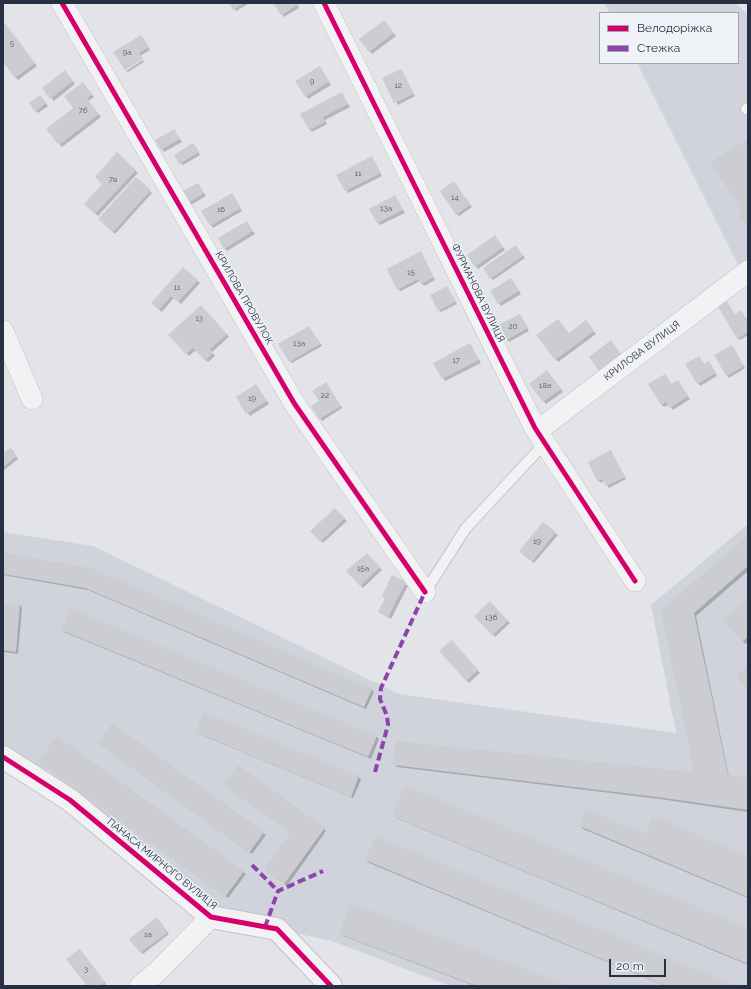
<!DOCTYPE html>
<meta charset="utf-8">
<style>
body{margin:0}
#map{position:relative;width:751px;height:989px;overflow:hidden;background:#e2e4e8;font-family:Raleway,sans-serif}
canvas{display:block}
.frame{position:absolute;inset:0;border:4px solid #272f43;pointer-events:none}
.legend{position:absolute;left:599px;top:12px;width:140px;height:52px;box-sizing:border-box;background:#eff2f7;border:1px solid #9fa4af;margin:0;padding:5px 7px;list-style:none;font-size:12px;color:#272f43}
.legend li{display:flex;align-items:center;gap:8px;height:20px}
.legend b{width:20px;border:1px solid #9fa4af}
.scale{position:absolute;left:609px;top:959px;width:57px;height:18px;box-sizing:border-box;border:2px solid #272f43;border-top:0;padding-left:5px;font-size:12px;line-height:14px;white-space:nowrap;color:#272f43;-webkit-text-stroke:3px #eff2f7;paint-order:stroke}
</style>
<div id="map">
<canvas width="751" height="989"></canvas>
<div class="frame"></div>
<ul class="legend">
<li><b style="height:5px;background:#d6006c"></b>Велодоріжка</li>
<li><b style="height:5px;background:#8e44ad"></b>Стежка</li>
</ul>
<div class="scale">20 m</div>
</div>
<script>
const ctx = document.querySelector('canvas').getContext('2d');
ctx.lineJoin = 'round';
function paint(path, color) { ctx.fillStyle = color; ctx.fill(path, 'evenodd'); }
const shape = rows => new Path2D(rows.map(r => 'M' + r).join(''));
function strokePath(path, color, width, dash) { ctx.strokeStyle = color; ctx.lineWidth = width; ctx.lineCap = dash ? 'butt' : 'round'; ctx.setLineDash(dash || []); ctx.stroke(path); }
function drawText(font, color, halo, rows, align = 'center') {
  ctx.font = font + ' Raleway,sans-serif'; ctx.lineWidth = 3; ctx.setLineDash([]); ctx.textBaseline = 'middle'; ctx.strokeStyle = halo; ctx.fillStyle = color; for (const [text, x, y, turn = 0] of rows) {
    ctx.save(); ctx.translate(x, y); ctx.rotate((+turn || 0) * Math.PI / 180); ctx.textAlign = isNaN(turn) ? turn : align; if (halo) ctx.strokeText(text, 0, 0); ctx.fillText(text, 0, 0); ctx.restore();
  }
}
paint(shape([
 [604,3,736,3,748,15,748,259,738,265,637,63,738,63,738,13,610,13],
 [748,524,748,986,450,986,332,941,277,929,211,917,3,757,3,532,93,546,399,694,676,733,651,605]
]), '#d0d3db');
paint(shape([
 [230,3,250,3,236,11],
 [275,3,297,3,299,8,284,17],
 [387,24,396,36,372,54,370,51],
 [3,26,7,27,37,66,18,80,3,61],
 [143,38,150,50,140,56,125,69],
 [143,60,144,62,128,72,126,71],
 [322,70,331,85,308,99,297,81],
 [401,70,415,96,398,105,383,79],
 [67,74,75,84,54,101,43,88],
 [85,86,94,97,88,101,101,117,62,147,48,129,75,108],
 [342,94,350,107,325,120,327,124,312,132,310,130],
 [42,98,48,106,38,113,36,111],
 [174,130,182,142,164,152,156,140],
 [196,147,200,155,183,165,180,163],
 [117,154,138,173,98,216,85,204,104,184],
 [372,157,382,176,348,193,338,175],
 [136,178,152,193,115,234,99,219],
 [198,184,206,196,191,205,188,202],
 [456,185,472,207,459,216,457,214],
 [395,196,405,213,380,225,370,209],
 [234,197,242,211,213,228,211,225],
 [247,223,255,234,227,251,225,248],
 [497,239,505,250,478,269,468,256],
 [518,249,525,258,493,280,491,278],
 [421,254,435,280,424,286,420,281,401,291,398,289],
 [183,268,200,283,181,304,174,298,162,312,152,303],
 [513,281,521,294,501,306,499,303],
 [447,287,457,304,441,312,439,310],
 [201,306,229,337,212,352,215,356,208,362,196,350,189,356,169,335],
 [741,312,748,321,748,335,740,340,737,338,735,315],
 [520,315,529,331,509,342,507,340],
 [589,324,596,334,558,362,538,335,569,334],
 [309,327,322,346,292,363,290,361],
 [470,345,481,363,445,381,435,363],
 [734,349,745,368,729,378,727,375],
 [699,358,705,365,711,365,717,376,700,386,698,383],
 [549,374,563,392,546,404,530,384],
 [665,375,672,385,678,381,690,399,673,410,669,405,664,407,662,405],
 [326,383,342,408,322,421,312,406,320,401],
 [256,385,269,404,250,416,237,397],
 [13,451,18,459,3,471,3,454],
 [611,452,626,479,609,488,604,481,601,483,598,480],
 [335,510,347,521,323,543,312,531],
 [555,533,558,535,534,563,522,554],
 [748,537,748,571,696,616,729,777,748,779,748,812,660,799,397,767,394,764,695,773,662,611],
 [3,554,371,689,374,692,366,709,88,590,3,575],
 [367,554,382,570,363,588,348,571],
 [393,577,408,586,391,619,379,612,386,599],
 [748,600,748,641,745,644,724,620],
 [490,603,510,623,495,637,476,616],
 [3,604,20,605,22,608,18,654,3,652],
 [62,629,377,737,379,739,371,759,64,632],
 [451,642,480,673,469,683,441,651],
 [204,713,359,777,361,780,353,798,199,734,197,732],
 [101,745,263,833,266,835,252,854],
 [42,764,243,872,246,874,228,898],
 [394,816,748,929,748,965,396,818],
 [580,826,646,835,748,857,748,898,583,829],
 [324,829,326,831,287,886,267,872,291,834],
 [366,860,733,986,665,986,369,863],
 [159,921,169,934,143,954,141,952],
 [341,933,567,986,475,986,343,936],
 [82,953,106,984,104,986,88,986]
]), '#0003');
paint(shape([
 [229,3,244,3,233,10],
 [273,3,297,3,298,5,281,15],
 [384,20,394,33,369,52,359,39],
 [5,23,35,63,15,78,3,62,3,25],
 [141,35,149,47,139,53,143,59,125,70,113,52],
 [320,66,329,82,305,97,295,81],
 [401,69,414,94,394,103,382,78],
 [65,70,73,81,50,99,42,88],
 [83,82,92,94,87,99,99,114,59,145,46,129,73,108,64,96],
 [342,92,348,104,323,117,325,122,309,130,300,114],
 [40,95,46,103,35,112,29,103],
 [174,129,180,139,161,150,155,140],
 [748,139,748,229,739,215,742,213,711,162],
 [193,143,199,152,179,164,174,155],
 [117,152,136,170,95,214,84,204,102,184,95,177],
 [372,156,381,173,345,191,336,175],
 [136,177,151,190,113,232,98,219],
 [454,181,470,205,456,215,440,191],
 [198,183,204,193,188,203,181,192],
 [232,193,241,208,210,226,201,211],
 [395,195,403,210,377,223,369,209],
 [247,221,253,231,224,249,218,238],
 [495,235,503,247,475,267,467,255],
 [516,245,523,256,490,279,483,268],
 [421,251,434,277,421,284,418,279,397,290,387,269],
 [183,267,198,280,178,302,171,296,159,310,151,303],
 [511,278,519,291,498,304,490,291],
 [447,286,455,302,438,311,430,295],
 [726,300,735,314,741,310,748,322,748,332,737,339,717,305],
 [201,305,227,334,210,349,213,353,205,361,193,348,186,354,168,335],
 [520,314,528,328,506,340,498,325],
 [558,319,569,333,586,320,594,331,555,360,536,335],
 [309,326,320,344,289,362,278,344],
 [611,340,622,355,599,371,589,357],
 [470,343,479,360,442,379,433,363],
 [732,345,744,366,726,376,714,355],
 [699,356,704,364,709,361,716,373,697,384,685,364],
 [547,370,561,389,543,402,529,384],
 [665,374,671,384,678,380,688,396,670,408,666,402,661,405,648,384],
 [326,382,341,406,319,419,311,406,319,401,312,391],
 [256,384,267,401,246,414,236,397],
 [11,448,17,456,3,467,3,453],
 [611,450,625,477,606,486,602,479,597,481,588,462],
 [335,508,345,518,320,542,310,531],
 [543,522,556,532,532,562,519,551],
 [748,535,748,566,694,613,728,775,748,778,748,810,657,797,393,765,396,741,694,772,661,610],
 [3,553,91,568,372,689,364,707,85,588,3,574],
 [367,553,380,567,360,586,346,571],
 [392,575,406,582,388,617,378,612,385,598,382,596],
 [748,599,748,637,742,642,723,620],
 [490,601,508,621,492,635,474,616],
 [3,603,20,604,16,652,3,650],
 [70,608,377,736,368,757,61,630],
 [452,640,478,670,466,681,439,651],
 [748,665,748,690,736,676],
 [204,712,359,776,351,797,195,732],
 [112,723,264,832,249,853,97,743],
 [57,736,244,871,225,897,38,762],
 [238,765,325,828,284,884,264,870,290,833,223,785],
 [405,785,748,928,748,964,392,816],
 [586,809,645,834,653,816,748,856,748,897,579,826],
 [376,836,736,986,666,986,365,860],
 [351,903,570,986,477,986,339,934],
 [157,917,168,932,140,953,129,939],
 [80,949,105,982,99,986,87,986,66,959]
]), '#cccdd1');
const service = shape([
 [746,109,748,108],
 [425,592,466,528,545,443]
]);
const minor = shape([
 [62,3,294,403,425,592],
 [324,3,535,428,635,581],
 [3,331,32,399],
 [537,431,748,271],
 [140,986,157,972,211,917]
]);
const tertiary = shape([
 [3,757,70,800,211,917,277,929,331,986]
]);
strokePath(service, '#c0c2c6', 12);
strokePath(minor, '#c0c2c6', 22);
strokePath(tertiary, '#c0c2c6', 24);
strokePath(service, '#f2f2f4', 10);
strokePath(minor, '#f2f2f4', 21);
strokePath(tertiary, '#f2f2f4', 22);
strokePath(shape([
 [375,772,388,725,387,716,380,699,381,688,425,592],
 [252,865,278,891],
 [265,927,278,891,323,871]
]), '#8e44ad', 4, [8, 4]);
strokePath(shape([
 [62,3,294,403,425,592],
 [324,3,535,428,635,581],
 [3,757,70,800,211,917,277,929,331,986]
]), '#d6006c', 5);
drawText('8px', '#515767', null, [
 ["5",12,44],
 ["9а",127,53],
 ["9",312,82],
 ["12",398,86],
 ["7б",83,111],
 ["11",358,174],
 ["7в",113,180],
 ["14",455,198],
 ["13а",386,209],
 ["16",221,210],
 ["15",411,273],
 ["11",177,288],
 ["13",199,319],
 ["20",513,327],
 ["13а",299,344],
 ["17",456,361],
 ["18а",545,386],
 ["22",325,396],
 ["19",252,399],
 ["19",537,542],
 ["15а",363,569],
 ["13б",491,618],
 ["1а",148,935],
 ["3",86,970]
]);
drawText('10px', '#272f43', '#eff2f7', [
 ["ФУРМАНОВА ВУЛИЦЯ",478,293,64],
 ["КРИЛОВА ПРОВУЛОК",244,298,60],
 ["КРИЛОВА ВУЛИЦЯ",642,351,-37],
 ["ПАНАСА МИРНОГО ВУЛИЦЯ",162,864,39]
]);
</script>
